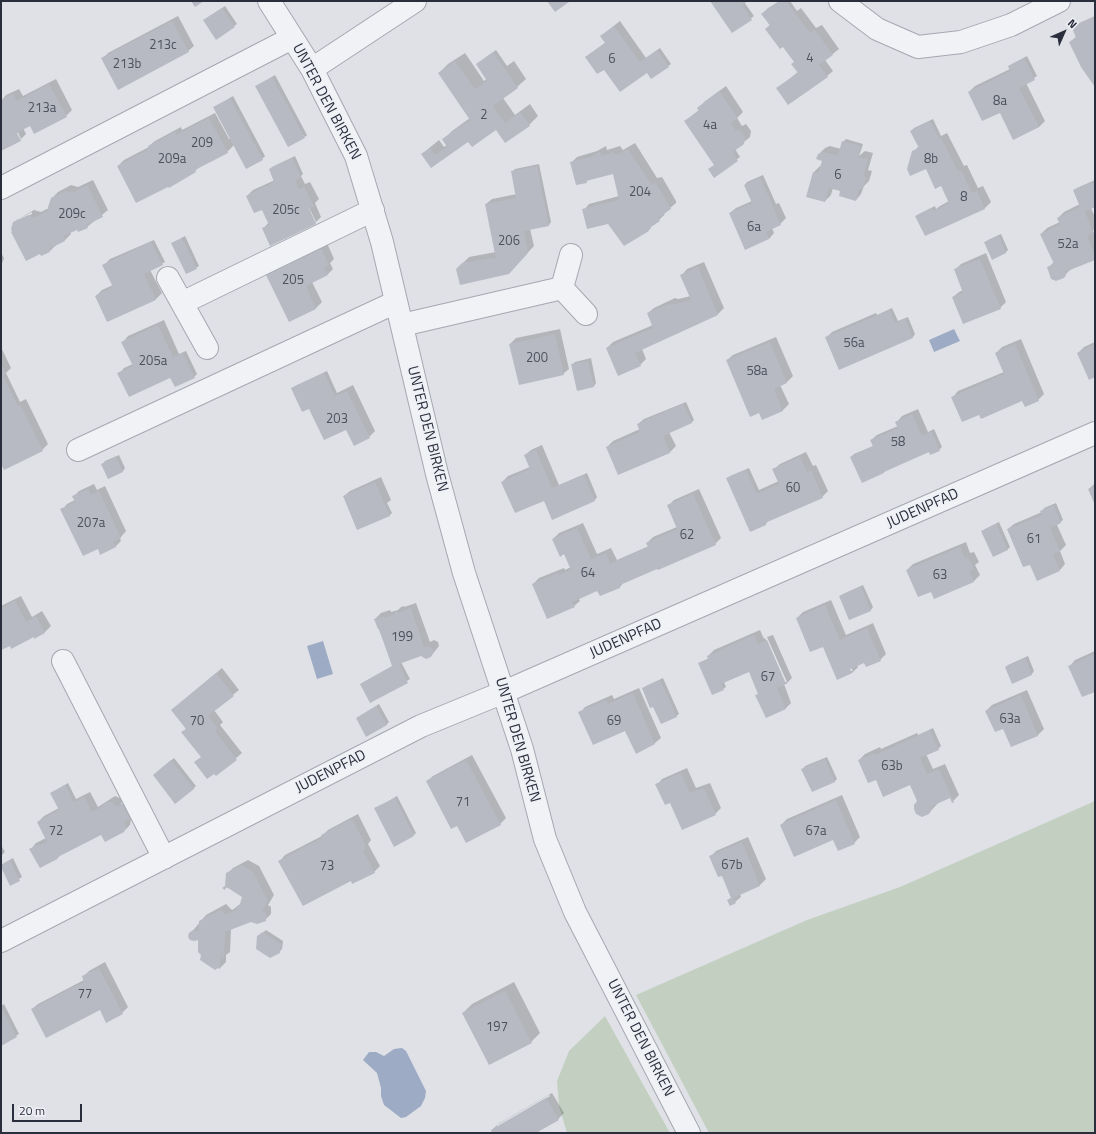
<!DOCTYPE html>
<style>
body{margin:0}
#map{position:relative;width:1096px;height:1134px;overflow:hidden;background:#dfe1e7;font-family:"Titillium Web",sans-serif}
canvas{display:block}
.frame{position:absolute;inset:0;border:2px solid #2a2e3c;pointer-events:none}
.north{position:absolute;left:1044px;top:12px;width:40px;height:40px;-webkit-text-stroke:3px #eef0f5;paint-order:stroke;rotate:45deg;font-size:11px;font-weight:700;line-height:16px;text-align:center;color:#2a2e3c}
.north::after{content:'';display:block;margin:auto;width:14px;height:18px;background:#2a2e3c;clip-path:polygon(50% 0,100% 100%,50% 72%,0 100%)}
.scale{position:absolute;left:12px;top:1104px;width:70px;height:18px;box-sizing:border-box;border:2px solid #2a2e3c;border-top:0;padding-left:5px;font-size:12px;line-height:14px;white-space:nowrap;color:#2a2e3c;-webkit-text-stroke:3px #eef0f5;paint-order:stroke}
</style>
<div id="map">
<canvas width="1096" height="1134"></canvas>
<div class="frame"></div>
<div class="north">N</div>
<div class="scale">20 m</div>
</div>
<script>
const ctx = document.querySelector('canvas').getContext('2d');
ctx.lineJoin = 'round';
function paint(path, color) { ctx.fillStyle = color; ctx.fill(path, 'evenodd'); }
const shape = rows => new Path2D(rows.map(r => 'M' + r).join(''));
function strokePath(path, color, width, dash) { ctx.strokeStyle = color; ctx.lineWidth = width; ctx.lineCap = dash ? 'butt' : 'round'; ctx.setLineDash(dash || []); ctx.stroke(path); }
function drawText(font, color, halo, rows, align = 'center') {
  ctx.font = font + ' "Titillium Web",sans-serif'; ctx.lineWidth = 3.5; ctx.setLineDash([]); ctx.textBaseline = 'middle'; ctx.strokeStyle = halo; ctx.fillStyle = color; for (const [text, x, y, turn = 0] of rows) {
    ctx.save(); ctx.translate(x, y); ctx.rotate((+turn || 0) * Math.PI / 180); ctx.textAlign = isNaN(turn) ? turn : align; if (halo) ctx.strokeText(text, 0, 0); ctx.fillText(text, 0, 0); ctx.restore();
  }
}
paint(shape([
 [1095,801,1095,1133,709,1133,636,995,807,920,900,887],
 [605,1016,670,1133,567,1133,559,1106,557,1081,569,1051]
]), '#c3d0c1');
paint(shape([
 [954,329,960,341,934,352,929,340],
 [323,641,333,674,317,679,307,646],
 [402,1048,406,1051,426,1091,425,1098,421,1106,406,1117,401,1118,384,1105,381,1096,381,1088,377,1073,363,1060,369,1052,376,1052,384,1056,394,1049]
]), '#9dacc4');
paint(shape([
 [711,1,746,1,744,2,754,16,732,32],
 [780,1,790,1,797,11,801,8,816,28,822,25,839,49,825,60,833,71,827,76,778,88,798,72,795,62,762,14,768,8],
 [225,6,237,24,234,26,207,18],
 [178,16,194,46,188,51,103,58,108,53],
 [1095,16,1095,85,1070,42,1077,36,1073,28,1075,25],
 [620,21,646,58,660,48,671,64,668,66,647,72,604,68,586,57,606,42,601,36],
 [496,50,507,66,514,61,526,79,517,87,503,98,515,115,530,104,538,116,529,125,496,129,469,140,431,167,422,154,439,140,444,147,447,145,443,140,452,131,470,118,439,73,448,64,465,53,484,81,487,79,480,62],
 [1027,56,1037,76,1026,83,1045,121,1039,127,1014,139,1000,112,969,92,975,86,1010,69,1009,66,1012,64],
 [275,75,307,135,305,137,257,86],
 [56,79,72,110,66,116,31,125,23,128,26,134,21,139,16,128,14,129,19,139,21,139,1,150,1,108,3,107,1,101,6,95,19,89,23,96],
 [726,86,743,112,737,118,742,126,746,124,751,131,750,137,735,149,740,157,714,176,715,164,685,121,699,110,704,102],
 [233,96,265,156,262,159,234,145,227,152,200,166,195,171,118,166,124,160,149,147,149,146,155,141,181,127,182,130,215,113,229,139,231,138,215,107],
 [933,119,941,136,947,133,964,166,967,165,978,188,983,186,991,202,985,208,942,228,916,216,919,214,935,206,936,209,940,206,949,201,942,185,913,152,919,146,911,131,914,128],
 [846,139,863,144,859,156,865,151,873,153,868,170,872,171,869,181,864,186,861,194,856,200,842,190,833,188,831,195,825,201,807,196,814,172,820,166,821,167,823,160,819,154,825,148,830,146,841,149,843,142],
 [635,143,657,178,662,177,676,201,676,203,664,213,665,214,659,220,650,226,651,228,649,230,609,224,584,210,589,204,619,196,613,173,589,179,586,182,571,163,577,157,597,151,606,146,607,150,620,146,623,150],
 [295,156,303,174,301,176,305,184,310,182,319,199,315,203,321,217,315,223,263,229,269,222,262,208,247,196,253,190,275,180,270,169,272,167],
 [307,203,316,222,314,222],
 [539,164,551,222,549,225,530,229,534,246,515,266,457,269,469,257,496,252,486,204,492,199,517,194,512,172,515,169],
 [763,175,776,204,779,203,786,218,780,224,772,228,774,233,769,239,730,213,736,208,752,201,745,185,747,182],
 [93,180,108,210,87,227,77,228,70,232,71,234,65,240,56,245,50,251,14,223,18,219,18,221,32,214,32,212,18,219,34,210,41,212,49,208,52,198,58,192,71,185,78,187],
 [1095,180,1095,206,1091,208,1095,217,1095,228,1093,231,1095,236,1095,258,1071,269,1063,277,1048,268,1054,262,1041,234,1047,228,1060,222,1058,218,1064,212,1080,204,1074,190,1077,188],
 [1001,234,1008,250,1005,253,986,243,988,240],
 [185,236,199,266,187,273,173,243],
 [154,240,165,262,150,270,162,293,156,299,108,321,96,296,102,290,113,285,104,265,110,259],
 [327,243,334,259,330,263,333,269,328,274,312,282,322,302,316,308,289,321,267,275,273,269],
 [1,253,4,258,1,266],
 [986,253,1006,302,1000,308,953,297,959,292,963,290,955,270,961,264],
 [704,262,724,308,718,314,642,349,646,359,640,365,607,348,613,342,653,325,648,313,654,308,675,298,678,299,691,296,682,275,687,269],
 [892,308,898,321,908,317,915,334,913,337,839,369,826,338,832,332,876,313,877,315],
 [164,320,179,354,186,351,197,374,194,377,119,374,124,368,133,364,123,342,128,336],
 [560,329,569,369,563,374,510,344,516,338],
 [776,337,793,376,787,382,780,385,789,404,783,410,762,419,760,412,727,360,733,355],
 [1021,339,1044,394,1038,400,1023,400,979,413,953,397,958,391,1004,372,996,353,1002,347],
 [1095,342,1095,376,1078,353,1084,347],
 [1,347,11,368,6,373,20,402,26,399,48,444,42,450,1,461],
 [591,358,596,383,594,386,577,389,572,365,575,362],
 [327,371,337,393,353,385,375,431,369,437,347,429,292,388,295,386],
 [686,402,694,420,691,423,669,432,676,446,670,452,618,474,607,447,613,441,640,429,638,424,644,419],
 [918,409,928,432,934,429,942,447,939,450,929,450,886,470,884,472,851,457,854,454,873,446,871,440,877,435,898,426,897,422,902,416],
 [542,445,559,485,587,473,597,497,595,500,553,518,544,499,502,482,508,476,530,467,525,455,531,450],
 [806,452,813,466,816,465,828,491,822,497,768,521,766,524,751,531,727,479,730,476,749,468,759,490,779,481,774,469,780,464],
 [119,455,125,468,123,471,109,477,103,464,105,461],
 [381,477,391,500,387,503,392,513,389,516,344,496,350,491],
 [1095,483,1095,502,1089,489],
 [94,484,97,490,105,486,126,531,120,538,121,541,115,547,98,548,62,510,67,504,75,500,74,496,79,491],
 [699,489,721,538,715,544,624,582,620,587,598,590,579,599,580,601,574,606,533,584,539,578,564,568,565,570,571,567,565,553,553,539,559,533,583,523,597,554,611,548,617,560,649,546,647,543,653,537,677,527,668,506,674,500],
 [1056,503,1063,520,1057,525,1066,545,1060,551,1065,564,1060,570,1031,563,1008,529,1014,524,1042,512,1044,508],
 [999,522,1010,547,1008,549,993,556,982,532,985,529],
 [966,542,970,553,974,552,979,562,975,565,980,575,974,581,935,598,932,590,907,570,913,564],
 [863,585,873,607,871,610,840,596,843,594],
 [21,596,32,617,42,611,51,626,45,632,35,637,34,636,10,644,1,649,1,606],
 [831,600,846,635,873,623,886,654,880,660,867,666,865,661,857,665,858,667,852,673,838,679,824,645,811,651,797,618,803,612],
 [848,664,849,664,853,671,850,671],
 [416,603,430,642,434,640,438,642,439,646,431,656,421,655,401,662,410,679,371,702,361,684,364,682,393,666,375,619,381,613,390,610,391,612,398,610,401,607,404,606,404,607],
 [760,630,764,639,765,638,784,682,787,682,767,637,773,635,792,678,786,684,784,684,791,703,785,709,757,695,759,693,750,670,724,682,726,687,723,689,699,663,709,658,708,656,714,650],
 [1095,651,1095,691,1070,666,1075,660],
 [1028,656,1034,671,1032,674,1013,682,1006,667,1008,665],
 [222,668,239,690,214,710,223,722,220,725,242,753,216,775,183,732,187,728,172,710],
 [663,678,679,714,676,716,654,706,643,689,646,686],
 [639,688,661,738,655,743,636,752,625,730,580,713,585,707,612,695,614,699],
 [1027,690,1044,729,1038,735,1012,746,1004,727,986,711,992,705],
 [379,704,389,722,386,725,357,718],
 [933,728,941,746,938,749,926,754,933,769,945,764,959,795,953,801,951,797,938,803,929,813,918,801,910,784,876,779,859,760,865,754,880,747,881,749,917,733,918,735],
 [472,755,506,818,500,824,457,825,427,781,433,776],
 [827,757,837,779,834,782,803,769,805,766],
 [174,758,196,786,193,789,157,772],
 [687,768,696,788,710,783,721,808,715,814,671,801,657,785,662,779],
 [68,783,76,799,90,792,98,807,115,796,120,798,122,801,121,805,128,801,130,818,131,820,130,825,124,831,102,833,61,854,57,859,40,867,31,849,36,843,46,838,38,822,44,816,59,808,51,793],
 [842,795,860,837,854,843,781,825,787,819],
 [397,796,416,833,414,835,375,809],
 [358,814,371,840,368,844,380,866,374,872,351,880,280,861,285,855,322,836,328,830],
 [748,837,766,879,760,885,740,894,741,897,735,902,728,900,732,897,722,874,710,857,716,851],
 [1,845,5,852,1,856],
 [13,858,22,877,11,884,1,865],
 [248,860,259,866,274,895,268,905,271,907,271,914,265,920,251,921,231,929,230,952,226,955,226,962,220,968,202,954,199,938,190,934,206,915,226,904,232,910,241,904,243,897,227,887,225,889,224,888,226,886,227,874,233,868],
 [266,930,283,941,282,949,279,952,258,937],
 [105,962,128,1007,122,1013,100,1009,32,1009,38,1004,84,980,83,977,89,971],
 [514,982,540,1033,531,1042,463,1013,472,1004],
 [4,1004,19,1034,1,1044,1,1006],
 [552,1093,564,1113,558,1119,534,1133,494,1133,492,1130,498,1124],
 [549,1095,550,1096,497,1127,497,1125]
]), '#0003');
paint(shape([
 [191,1,204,1,195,7],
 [547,1,569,1,569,2,555,12],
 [710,1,748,1,742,5,752,20,732,33],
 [779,1,786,1,810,33,815,30,833,55,819,65,828,77,788,105,776,88,798,73,791,64,794,62,783,47,780,49,765,29,770,25,761,14],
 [222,8,235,27,216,40,203,20],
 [1095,17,1095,87,1081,67,1069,42,1076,38,1072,27],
 [172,21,189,52,118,90,101,58],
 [614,26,640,62,657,50,669,67,651,79,647,73,620,92,604,70,597,74,585,57,605,43,600,36],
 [493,52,518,88,493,106,505,123,520,112,530,126,505,143,496,130,472,147,468,142,431,168,421,154,430,148,435,155,447,147,442,139,470,120,438,73,455,61,475,89,487,81,476,64],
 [1024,58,1035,80,1019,88,1039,127,1013,140,1000,113,982,121,968,92,1010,71,1008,66],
 [272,77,305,138,288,147,255,86],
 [49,84,67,117,34,134,30,126,17,133,21,141,1,151,1,110,3,109,1,105,1,100,13,94,17,101],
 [719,91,738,118,731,123,736,131,739,129,745,137,744,144,733,152,738,161,714,178,708,169,714,165,684,121,699,111,697,108],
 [230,98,263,160,246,169,213,107],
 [209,118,228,153,195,170,196,172,169,188,168,187,136,203,117,166,149,149,148,146,175,132,176,135],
 [930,121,939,138,941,138,958,171,961,170,972,193,977,191,985,209,925,236,915,216,932,208,934,211,949,203,941,186,935,189,926,169,910,176,907,169,912,151,919,148,910,131],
 [842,141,861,146,858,157,868,159,863,176,866,177,863,188,859,190,856,201,839,196,840,191,829,188,825,202,806,197,813,172,818,173,822,161,816,159,818,154,823,152,838,155],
 [628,149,651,184,656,183,671,209,658,218,660,221,648,229,649,231,624,246,608,224,587,229,582,209,619,200,613,174,586,181,587,183,576,185,570,162,591,157,600,151,601,156,613,152,616,155],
 [292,158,301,177,295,181,299,189,304,187,314,206,309,208,316,224,270,246,262,228,269,225,262,210,254,213,246,196,274,182,269,169],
 [537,166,549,226,524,231,528,253,509,274,460,285,456,269,462,263,491,258,496,259,485,204,516,198,511,171],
 [760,177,781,225,766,232,769,239,745,250,729,213,752,203,744,185],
 [1092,182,1095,188,1095,207,1085,212,1092,230,1091,234,1087,236,1095,255,1095,260,1065,272,1066,275,1064,278,1056,281,1051,279,1047,267,1054,264,1040,234,1060,225,1057,218,1080,207,1073,190],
 [87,185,103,217,86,225,88,228,78,232,77,230,63,236,65,241,49,249,50,252,41,256,40,254,26,261,11,232,12,231,11,229,13,222,28,215,34,218,49,210,48,207,51,198,65,191,72,193],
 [999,236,1006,253,992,260,984,242],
 [182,238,197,269,186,274,171,243],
 [151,242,163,265,144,274,156,300,107,322,95,296,113,287,102,265],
 [321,248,329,265,324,268,328,275,306,286,316,309,289,322,266,275],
 [980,259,1001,309,963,324,952,297,963,293,954,269],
 [698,267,718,315,635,353,641,366,618,376,606,348,653,328,647,313,669,304,672,305,691,300,680,275],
 [890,310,895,323,905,319,913,338,839,370,825,337],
 [158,325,173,357,183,353,195,378,175,387,170,378,129,397,117,373,133,366,121,342],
 [555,334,564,375,519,385,509,344],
 [770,342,787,383,774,389,783,411,762,420,759,413,750,417,726,360],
 [1015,344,1039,401,1025,407,1022,401,981,419,979,415,962,422,951,397,1004,374,995,353],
 [1095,344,1095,377,1089,380,1077,353],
 [588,361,594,387,577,391,571,364],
 [1,365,6,374,3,376,18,406,20,404,43,451,4,470,1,464],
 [324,373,335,396,347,391,370,438,354,446,346,430,324,440,309,409,302,412,291,388],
 [683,404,692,423,663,436,670,453,618,475,606,447,640,432,637,424],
 [912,414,922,436,931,431,940,451,930,455,929,452,884,472,884,473,862,483,850,457,873,446,870,440,898,428,895,422],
 [536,450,552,488,584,475,595,501,552,520,544,501,515,513,501,482,530,469,524,455],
 [116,457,123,472,108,479,101,464],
 [800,457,807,472,811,470,823,498,765,523,766,525,750,532,726,478,746,470,757,494,779,484,772,469],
 [375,482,390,516,357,530,343,496],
 [1095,486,1095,505,1088,489],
 [88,489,91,495,99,491,121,538,113,542,116,547,100,555,98,549,83,556,60,509,75,502,72,496],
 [693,494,716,545,658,570,657,569,620,585,620,588,600,596,597,591,572,602,575,607,547,619,532,584,558,573,559,575,571,570,564,554,560,557,552,539,577,528,591,559,606,553,610,564,648,547,646,543,677,529,667,505],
 [1054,505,1061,523,1050,528,1060,551,1053,554,1060,571,1037,581,1030,565,1023,567,1007,529,1042,515,1040,511],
 [996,524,1008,550,993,557,981,531],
 [960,547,965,558,968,557,974,569,969,571,974,582,934,599,931,592,918,597,906,570],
 [861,587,871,611,849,620,839,596],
 [15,601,26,622,36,616,45,633,34,639,34,637,11,649,10,646,1,650,1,608],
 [825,605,840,640,867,628,881,661,866,667,864,663,850,669,852,673,837,680,823,647,810,652,796,618],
 [411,608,424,647,428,646,432,648,434,652,431,657,426,659,421,656,399,664,408,683,370,703,360,684,392,666,379,629,378,629,374,619,384,616,385,618,395,614,394,612,398,611,398,613],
 [754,635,758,644,767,640,786,684,777,688,786,709,766,718,755,695,758,694,749,672,721,684,724,690,712,695,698,663,708,659,707,656],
 [1095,654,1095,692,1082,697,1068,666],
 [1025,658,1032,675,1012,684,1005,667],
 [216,673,234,696,208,716,218,728,215,731,237,760,216,776,214,774,207,779,194,762,201,757,181,732,186,729,171,710],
 [660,680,677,717,661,724,653,707,650,708,642,688],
 [633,693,655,744,636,754,625,731,593,745,578,712,606,700,608,704],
 [1021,695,1038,736,1011,747,1003,729,995,732,985,711],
 [376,706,387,725,366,737,356,718],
 [930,730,939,750,920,758,927,774,939,769,954,802,952,803,950,798,932,806,932,809,929,814,922,817,916,814,914,809,914,805,917,801,910,785,883,797,876,780,868,783,858,760,874,753,875,755],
 [825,759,835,782,812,792,801,769],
 [171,760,194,789,175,804,153,775],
 [466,760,501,825,466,843,457,826,451,829,426,781],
 [681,773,690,793,704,788,716,815,682,830,670,803,665,805,655,784],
 [65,785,74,802,84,797,92,812,103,806,104,804,109,802,114,803,116,807,126,802,133,817,124,822,126,826,124,832,105,842,101,835,56,858,57,859,40,868,29,849,39,844,40,845,47,842,37,822,59,810,50,793],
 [395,798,414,836,394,847,374,808],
 [836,800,855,844,838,851,833,840,794,857,780,825],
 [352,819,366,846,364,847,365,850,363,851,375,873,352,884,351,881,303,906,278,861,322,838,321,835],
 [742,842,760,886,733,898,736,903,730,906,727,900,731,898,722,876,718,877,709,856],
 [10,860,20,881,10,886,1,867,1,865],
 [242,865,253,872,268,901,262,911,266,913,266,921,257,924,251,922,225,932,224,959,221,956,220,969,218,968,215,970,200,960,201,955,198,952,198,940,194,941,190,940,188,937,189,933,193,930,199,931,199,921,220,910,226,915,237,909,236,907,240,904,242,897,225,886,225,890,222,888,225,886,226,873],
 [263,932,281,944,280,953,270,958,256,949,257,936],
 [99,968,123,1014,106,1023,100,1010,46,1038,31,1009,84,982,82,976],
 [505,991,532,1043,489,1065,462,1013],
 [1,1007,17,1037,1,1046],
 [546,1098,559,1120,536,1133,492,1133,491,1130]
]), '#b7bac3');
const minor = shape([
 [269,1,312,69,356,156,382,242,437,474,464,573,522,749,545,839,575,912,689,1133],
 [840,1,877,29,918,47,961,42,1011,25,1059,1],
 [312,69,415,1],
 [1,188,292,38],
 [571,255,562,288,586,314],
 [168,278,207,348],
 [182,303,373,210],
 [402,325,562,288],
 [78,450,396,302],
 [63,661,164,858],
 [1,941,421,726,504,692,1095,433]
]);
strokePath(minor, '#a5a8b0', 24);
strokePath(minor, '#f1f2f6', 22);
drawText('13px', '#4d515e', null, [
 ["213c",163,46],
 ["4",810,59],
 ["6",612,60],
 ["213b",127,65],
 ["8a",1000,102],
 ["213a",42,109],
 ["2",484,116],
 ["4a",710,126],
 ["209",202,144],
 ["209a",172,160],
 ["8b",931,160],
 ["6",838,176],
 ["204",640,193],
 ["8",964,198],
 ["205c",286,211],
 ["209c",72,215],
 ["6a",754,228],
 ["206",509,242],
 ["52a",1068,245],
 ["205",293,281],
 ["56a",854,344],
 ["200",537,359],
 ["205a",153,362],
 ["58a",757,372],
 ["203",337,420],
 ["58",898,443],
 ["60",793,489],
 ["207a",91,524],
 ["62",687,536],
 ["61",1034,540],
 ["64",588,574],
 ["63",940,576],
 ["199",402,638],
 ["67",768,678],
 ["63a",1010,720],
 ["70",197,722],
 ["69",614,722],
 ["63b",892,767],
 ["71",463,803],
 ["72",56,832],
 ["67a",816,832],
 ["67b",732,866],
 ["73",327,867],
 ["77",85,995],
 ["197",497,1028]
]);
drawText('15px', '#2a2e3c', '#eef0f5', [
 ["UNTER DEN BIRKEN",326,102,62],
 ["UNTER DEN BIRKEN",427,429,76],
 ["JUDENPFAD",923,509,-24],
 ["JUDENPFAD",626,639,-24],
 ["UNTER DEN BIRKEN",517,740,74],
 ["JUDENPFAD",331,772,-27],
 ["UNTER DEN BIRKEN",640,1038,63]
]);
</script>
